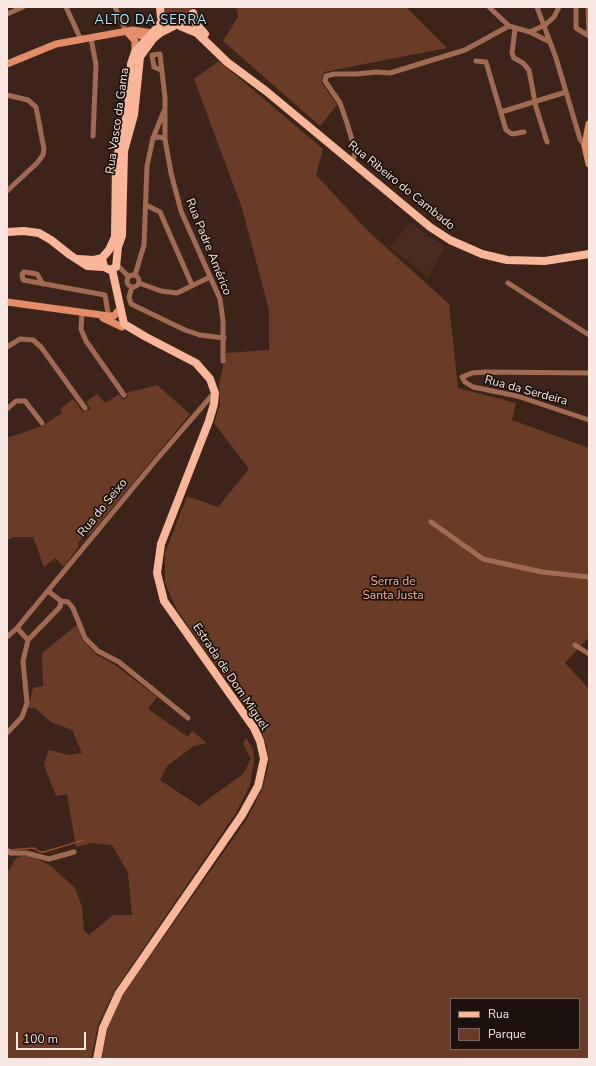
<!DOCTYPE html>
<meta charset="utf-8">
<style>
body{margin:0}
#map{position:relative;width:596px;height:1066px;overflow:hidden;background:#3c241a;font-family:"Nunito Sans",sans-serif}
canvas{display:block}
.frame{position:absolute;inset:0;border:8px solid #f8e8e1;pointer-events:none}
.legend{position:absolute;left:450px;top:998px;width:130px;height:52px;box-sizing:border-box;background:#1c110c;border:1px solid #746761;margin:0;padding:5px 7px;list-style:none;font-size:12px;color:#f8e8e1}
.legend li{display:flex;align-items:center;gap:8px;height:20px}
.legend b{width:20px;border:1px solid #746761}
.scale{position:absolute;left:16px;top:1032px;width:70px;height:18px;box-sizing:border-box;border:2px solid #f8e8e1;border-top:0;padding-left:5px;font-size:12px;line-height:14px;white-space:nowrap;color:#f8e8e1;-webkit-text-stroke:3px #1c110c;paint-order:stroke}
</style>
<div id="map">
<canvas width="596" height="1066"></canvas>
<div class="frame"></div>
<ul class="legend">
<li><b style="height:5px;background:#fab69a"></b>Rua</li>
<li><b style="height:11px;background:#6a3b27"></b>Parque</li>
</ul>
<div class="scale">100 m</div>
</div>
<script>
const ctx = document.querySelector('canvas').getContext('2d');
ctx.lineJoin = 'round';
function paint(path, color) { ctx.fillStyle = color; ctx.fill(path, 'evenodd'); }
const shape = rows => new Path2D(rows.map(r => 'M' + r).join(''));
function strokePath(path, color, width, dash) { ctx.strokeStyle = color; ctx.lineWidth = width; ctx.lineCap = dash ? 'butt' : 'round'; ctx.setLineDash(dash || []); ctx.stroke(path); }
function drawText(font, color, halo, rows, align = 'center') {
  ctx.font = font + ' "Nunito Sans",sans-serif'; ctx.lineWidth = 3.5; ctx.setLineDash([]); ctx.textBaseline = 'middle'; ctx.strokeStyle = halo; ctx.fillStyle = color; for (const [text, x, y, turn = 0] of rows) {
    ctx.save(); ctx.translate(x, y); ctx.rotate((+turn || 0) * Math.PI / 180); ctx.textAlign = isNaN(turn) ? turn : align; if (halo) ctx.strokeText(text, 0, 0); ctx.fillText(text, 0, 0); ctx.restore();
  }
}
paint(shape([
 [411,222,428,236,407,261,390,247],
 [428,236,445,247,428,277,407,262]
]), '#4a2c1f');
paint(shape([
 [163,7,190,7,191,11,187,19,183,22,174,23,167,19],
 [236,7,406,7,447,48,324,72,321,82,337,105,320,126,223,41,238,17],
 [219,61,323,149,316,175,368,231,449,304,458,388,516,403,512,420,589,448,589,637,565,663,589,689,589,1059,101,1059,107,1030,122,996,247,819,263,787,269,763,266,744,260,728,177,610,165,583,165,553,187,496,218,507,249,469,214,423,220,404,219,384,226,353,269,350,269,310,242,208,194,79],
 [451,999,579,999,579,1049,451,1049],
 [157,385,190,414,89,536,86,533,78,543,79,546,64,567,55,558,44,567,33,537,13,537,7,541,7,438,42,426,62,413,60,409,73,399,83,412,91,409,86,402,97,394,105,403,119,394,123,400,128,397,126,393],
 [77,625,82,639,97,655,115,665,157,697,148,709,188,737,192,731,207,743,194,746,167,766,160,780,199,806,243,774,251,759,243,744,246,737,253,750,254,761,250,785,236,813,115,990,98,1025,91,1059,7,1059,7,869,9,870,16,858,21,856,31,856,51,866,75,888,82,907,84,931,89,935,113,915,132,915,128,873,112,845,92,843,76,847,67,794,56,796,44,765,49,750,69,755,82,753,72,730,51,722,35,708,28,708,33,688,43,686,42,653]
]), '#6a3b27');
strokePath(shape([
 [9,850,34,848,40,852,44,852,84,840]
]), '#984b29', 1.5);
strokePath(shape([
 [66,7,81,40],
 [115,7,126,31],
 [489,7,509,26,530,32,550,42],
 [537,7,556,58,580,139,585,146],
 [576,7,576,28,589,36],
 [588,7,589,36],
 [7,14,23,7],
 [515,29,512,53,514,58,523,63,529,70,536,107,547,142],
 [530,32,545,25,554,17,559,7],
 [91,38,96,65,93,136],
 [476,61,486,62,506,130,512,134,524,132],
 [161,70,154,67,152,55,160,54,165,98,165,139,171,173,181,211,220,299,223,320,223,361],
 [7,95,28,100,36,107,44,149,43,155,37,163,7,191],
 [501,112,566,92],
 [153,138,160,137,165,139],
 [353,163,355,150,347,123,340,103,325,81,326,76,334,74,356,74,377,72,390,73,465,50,509,26],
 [146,205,160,212,192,285],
 [117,265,129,277],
 '127 281a6 6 0 1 1 12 0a6 6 0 1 1-12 0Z',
 [135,275,144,245,147,166,153,138,164,111],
 [139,283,161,291,177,293,210,277],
 [508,283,589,335],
 [43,284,37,274,24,272,22,274,23,280,105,295,109,319],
 [132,287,129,297,131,304,185,330,200,335,224,338],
 [82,312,81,329,86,341,124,395],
 [7,347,20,339,33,340,41,347,85,408],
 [589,373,486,372,472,373,462,377,465,382,473,387,517,396,589,420],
 [7,409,16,401,25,401,42,423],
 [431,522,483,559,542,572,589,577],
 [61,601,68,602,73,608,85,638,98,651,119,662,188,718],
 [17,628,28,640,60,607,61,601,48,591],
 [7,637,17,628,157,459,214,393],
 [575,645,589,654],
 [7,733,22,717,27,703,23,661,28,640],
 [7,850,10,853,26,853,49,859,74,852]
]), '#a16a54', 5);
strokePath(shape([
 [129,32,151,39],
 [128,33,135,41,135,52],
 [7,64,56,44,133,30,153,33],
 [589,124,585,146,589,164],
 [7,302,109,316,114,316,117,312],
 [103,318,122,327]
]), '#e38d68', 7);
strokePath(shape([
 [160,7,161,17,165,22],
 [193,13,196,24,205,34],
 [180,26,197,33,227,62,266,91,430,227,450,240,482,254,507,260,545,261,589,254],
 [7,232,24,231,39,233,51,240,70,255,87,266,104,267,110,270,116,267,118,247,122,236,124,151,134,115,140,57,153,39,160,33,174,26],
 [78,259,94,260,102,258],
 [104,267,102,258,109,250,115,237,116,162,128,110,131,64,135,52,156,29,163,20],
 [97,1059,103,1028,119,993,242,815,258,786,264,759,260,741,254,728,164,601,157,573,161,544,209,421,214,404,215,393,210,379,196,363,146,337,124,324,112,269]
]), '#fab69a', 8);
drawText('12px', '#f8e8e1', '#1c110c', [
 ["Rua Vasco da Gama",118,121,-82],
 ["Rua Ribeiro do Cambado",401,186,39],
 ["Rua Padre Américo",208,247,68],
 ["Rua da Serdeira",526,391,15],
 ["Rua do Seixo",103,508,-51],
 ["Estrada de Dom Miguel",230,677,56]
]);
drawText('12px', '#f2b196', '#1c110c', [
 ["Serra de",393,582],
 ["Santa Justa",393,596]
]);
ctx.letterSpacing = '1px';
drawText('13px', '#b3e7fb', '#1c110c', [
 ["ALTO DA SERRA",151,21]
]);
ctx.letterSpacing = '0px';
</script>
